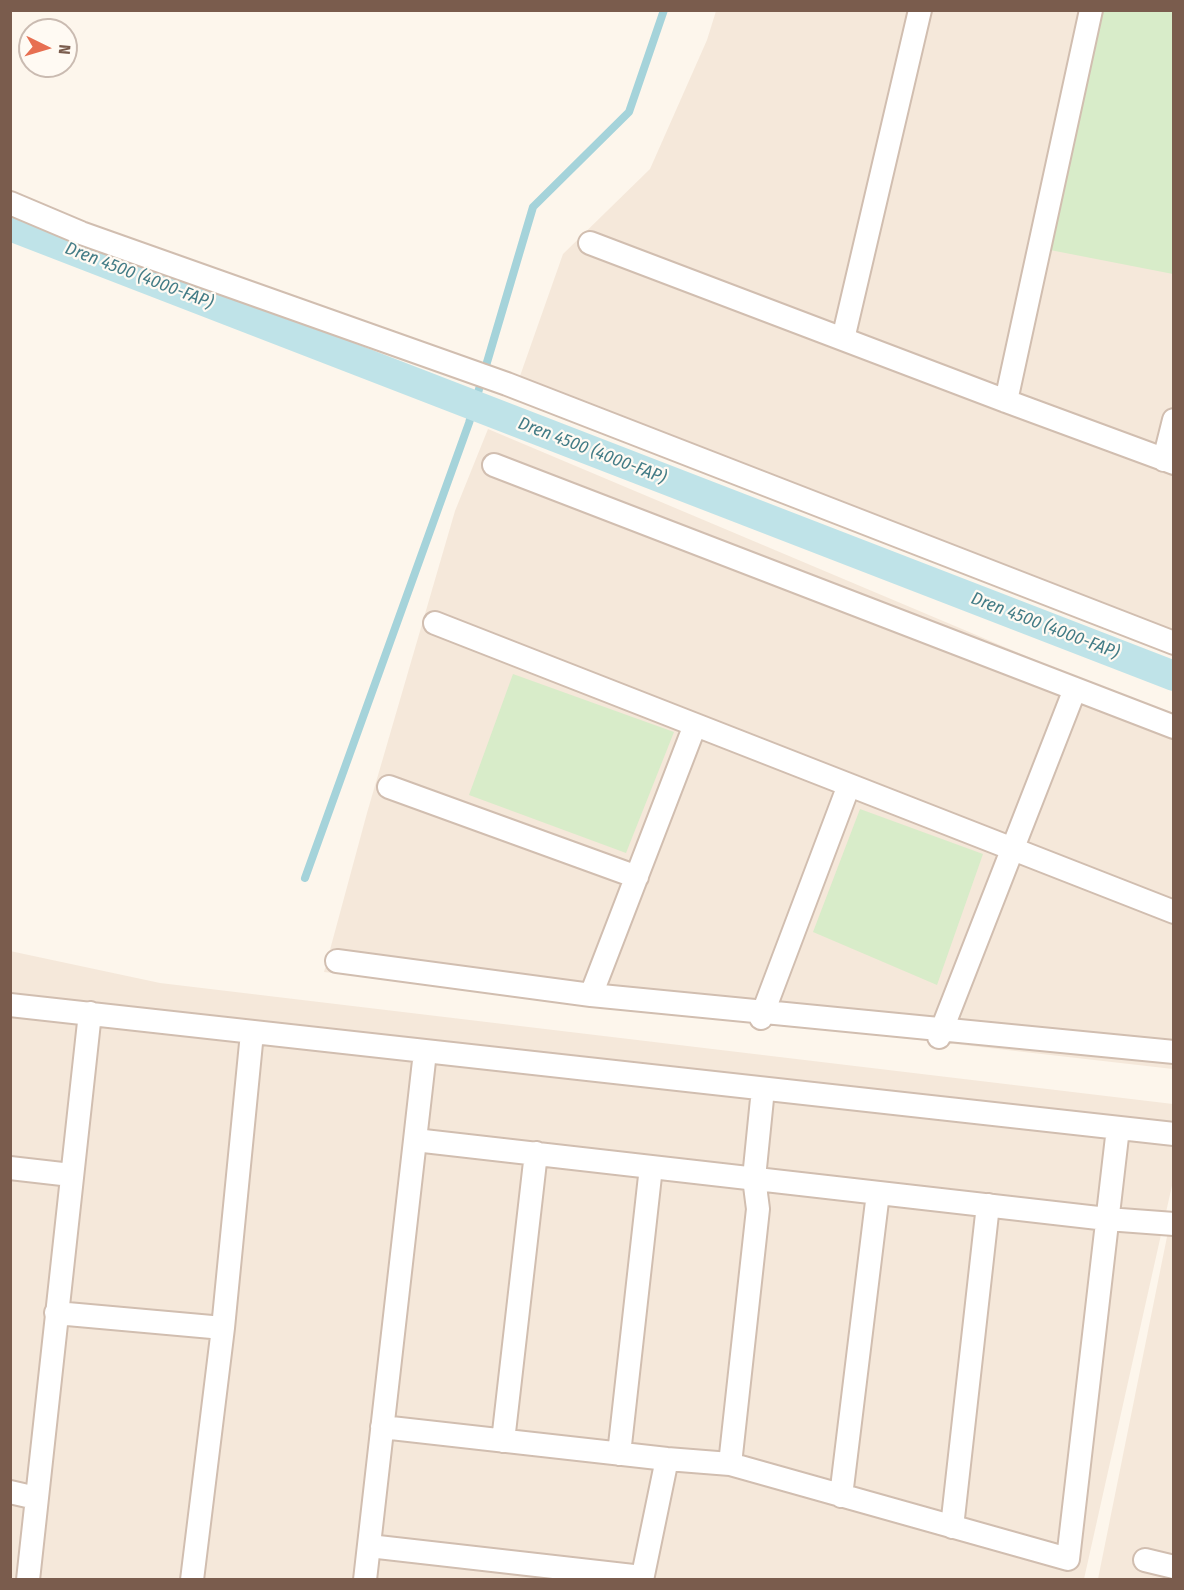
<!DOCTYPE html>
<style>
body{margin:0}
#map{position:relative;width:1184px;height:1590px;overflow:hidden;background:#fdf6ec;font-family:"Fira Sans Condensed",sans-serif}
canvas{display:block}
.frame{position:absolute;inset:0;border:12px solid #7a5c4d;pointer-events:none}
.north{position:absolute;left:18px;top:18px;width:60px;height:60px;box-sizing:border-box;background:#fffaf3;border:2px solid #cabbb1;border-radius:50%;rotate:95deg;font-size:16px;font-weight:700;line-height:24px;text-align:center;color:#7a5c4d}
.north::after{content:'';display:block;margin:auto;width:21px;height:27px;background:#e76f51;clip-path:polygon(50% 0,100% 100%,50% 72%,0 100%)}
</style>
<div id="map">
<canvas width="1184" height="1590"></canvas>
<div class="frame"></div>
<div class="north">N</div>
</div>
<script>
const ctx = document.querySelector('canvas').getContext('2d');
ctx.lineJoin = 'round';
function paint(path, color) { ctx.fillStyle = color; ctx.fill(path, 'evenodd'); }
const shape = rows => new Path2D(rows.map(r => 'M' + r).join(''));
function strokePath(path, color, width, dash) { ctx.strokeStyle = color; ctx.lineWidth = width; ctx.lineCap = dash ? 'butt' : 'round'; ctx.setLineDash(dash || []); ctx.stroke(path); }
function drawText(font, color, halo, rows, align = 'center') {
  ctx.font = font + ' "Fira Sans Condensed",sans-serif'; ctx.lineWidth = 4.5; ctx.setLineDash([]); ctx.textBaseline = 'middle'; ctx.strokeStyle = halo; ctx.fillStyle = color; for (const [text, x, y, turn = 0] of rows) {
    ctx.save(); ctx.translate(x, y); ctx.rotate((+turn || 0) * Math.PI / 180); ctx.textAlign = isNaN(turn) ? turn : align; if (halo) ctx.strokeText(text, 0, 0); ctx.fillText(text, 0, 0); ctx.restore();
  }
}
paint(shape([
 [716,11,1173,11,1173,631,520,376,563,254,650,169,707,40],
 [488,429,1173,718,1173,1069,324,972,367,813,455,511],
 [10,951,160,983,1173,1104,1173,1181,1084,1579,11,1579],
 [1173,1207,1173,1579,1098,1579]
]), '#f5e8da');
paint(shape([
 [1101,11,1173,11,1173,274,1050,250],
 [513,674,674,732,626,853,469,795],
 [860,809,983,854,937,985,813,932]
]), '#d8ecc9');
strokePath(shape([
 [305,878,469,423,533,207,629,112,664,10]
]), '#a5d3da', 8);
strokePath(shape([
 [10,226,1174,676]
]), '#bfe3e8', 30);
const minor = shape([
 [10,203,81,233,507,384,1174,643],
 [590,243,1006,401,1174,463],
 [843,339,920,10],
 [1006,401,1091,10],
 [1164,460,1174,420],
 [494,465,1174,727],
 [435,623,1174,912],
 [389,787,637,877],
 [337,961,591,995,1174,1052],
 [591,995,695,725],
 [10,1005,1174,1134],
 [761,1018,849,785],
 [939,1037,1075,689],
 [415,1140,1107,1219,1174,1224],
 [10,1168,71,1175],
 [56,1313,223,1328],
 [382,1427,667,1459,730,1464,1068,1559,1118,1128],
 [503,1441,536,1153],
 [619,1454,651,1167],
 [730,1464,758,1209,754,1178,763,1089],
 [10,1492,36,1498],
 [841,1496,878,1193],
 [952,1527,988,1205],
 [369,1546,642,1577],
 [1145,1560,1174,1567],
 [28,1580,90,1013],
 [192,1580,223,1328,252,1033],
 [365,1580,425,1052],
 [642,1580,667,1459]
]);
strokePath(minor, '#d1beb0', 26);
strokePath(minor, '#fff', 22);
drawText('italic 18px', '#437c86', '#fffaf3', [
 ["Dren 4500 (4000-FAP)",139,276,21],
 ["Dren 4500 (4000-FAP)",592,451,21],
 ["Dren 4500 (4000-FAP)",1045,626,21]
]);
</script>
